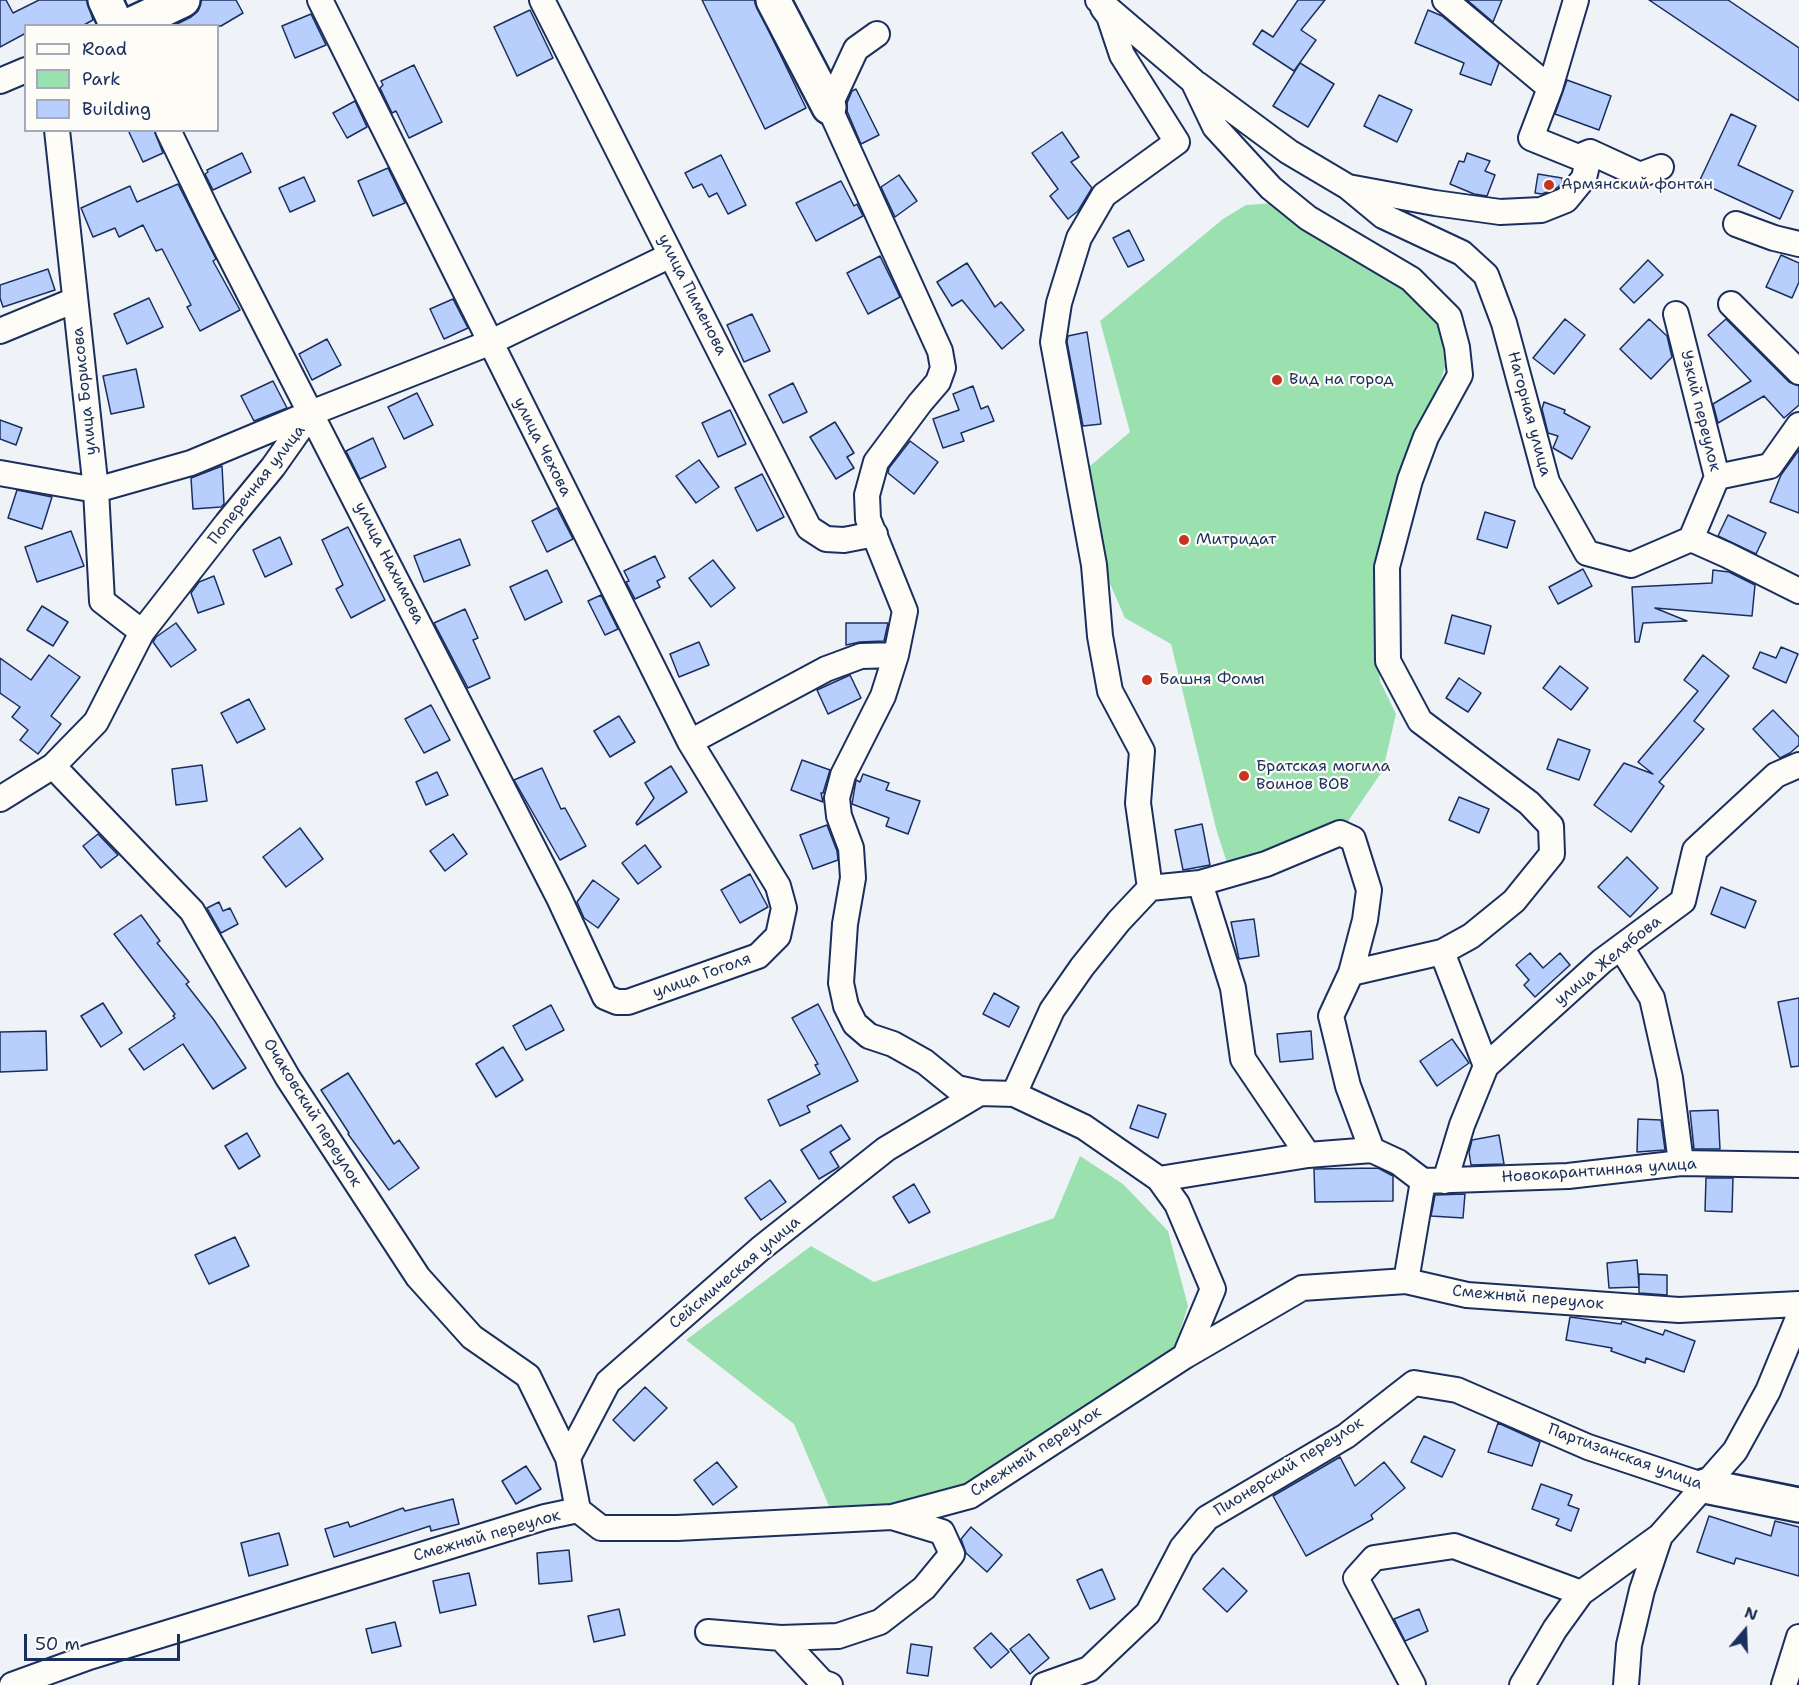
<!DOCTYPE html>
<meta charset="utf-8">
<style>
body{margin:0}
#map{position:relative;width:1799px;height:1685px;overflow:hidden;background:#eff3f8;font-family:"Shantell Sans",sans-serif}
canvas{display:block}
.legend{position:absolute;left:24px;top:24px;width:195px;height:108px;box-sizing:border-box;background:#fdfcf7;border:2px solid #a3aaba;margin:0;padding:8px 10px;list-style:none;font-size:18px;color:#1b2f5e}
.legend li{display:flex;align-items:center;gap:12px;height:30px}
.legend b{width:30px;border:2px solid #a3aaba}
.north{position:absolute;left:1715px;top:1601px;width:60px;height:60px;-webkit-text-stroke:4px #fdfcf7;paint-order:stroke;rotate:19deg;font-size:16px;font-weight:700;line-height:24px;text-align:center;color:#1b2f5e}
.north::after{content:'';display:block;margin:auto;width:21px;height:27px;background:#1b2f5e;clip-path:polygon(50% 0,100% 100%,50% 72%,0 100%)}
.scale{position:absolute;left:24px;top:1634px;width:156px;height:27px;box-sizing:border-box;border:3px solid #1b2f5e;border-top:0;padding-left:8px;font-size:18px;line-height:21px;white-space:nowrap;color:#1b2f5e;-webkit-text-stroke:4px #fdfcf7;paint-order:stroke}
</style>
<div id="map">
<canvas width="1799" height="1685"></canvas>
<ul class="legend">
<li><b style="height:8px;background:#fdfcf7"></b>Road</li>
<li><b style="height:16px;background:#9be1af"></b>Park</li>
<li><b style="height:16px;background:#b8cffe"></b>Building</li>
</ul>
<div class="north">N</div>
<div class="scale">50 m</div>
</div>
<script>
const ctx = document.querySelector('canvas').getContext('2d');
ctx.lineJoin = 'round';
function paint(path, color) { ctx.fillStyle = color; ctx.fill(path, 'evenodd'); }
const shape = rows => new Path2D(rows.map(r => 'M' + r).join(''));
function strokePath(path, color, width, dash) { ctx.strokeStyle = color; ctx.lineWidth = width; ctx.lineCap = dash ? 'butt' : 'round'; ctx.setLineDash(dash || []); ctx.stroke(path); }
function drawText(font, color, halo, rows, align = 'center') {
  ctx.font = font + ' "Shantell Sans",sans-serif'; ctx.lineWidth = 4.5; ctx.setLineDash([]); ctx.textBaseline = 'middle'; ctx.strokeStyle = halo; ctx.fillStyle = color; for (const [text, x, y, turn = 0] of rows) {
    ctx.save(); ctx.translate(x, y); ctx.rotate((+turn || 0) * Math.PI / 180); ctx.textAlign = isNaN(turn) ? turn : align; if (halo) ctx.strokeText(text, 0, 0); ctx.fillText(text, 0, 0); ctx.restore();
  }
}
paint(shape([
 [1273,203,1375,265,1432,311,1441,335,1445,367,1415,461,1384,528,1375,596,1380,681,1396,714,1383,770,1340,833,1229,869,1217,832,1171,644,1125,618,1100,561,1083,472,1130,432,1100,321,1223,219,1246,205],
 [1080,1156,1123,1184,1168,1231,1188,1306,1171,1359,959,1494,835,1520,794,1424,686,1340,811,1246,874,1282,1054,1218]
]), '#9be1af');
const building = shape([
 [0,0,6,0,13,13,39,0,87,0,93,20,82,26,26,26,26,33,0,47,0,0],
 [201,0,236,0,243,13,221,26,173,26,191,17,198,11,201,0],
 [702,0,754,0,806,108,765,129,702,0],
 [1298,0,1325,0,1301,30,1316,40,1294,71,1253,44,1262,30,1273,37,1298,0],
 [1467,0,1502,0,1493,22,1467,0],
 [1649,0,1728,0,1799,48,1799,101,1649,0],
 [530,10,553,58,517,76,494,27,530,10],
 [1428,10,1442,16,1499,63,1491,85,1460,74,1464,63,1415,43,1428,10],
 [311,14,326,45,295,58,282,26,311,14],
 [1300,63,1334,84,1308,127,1273,106,1300,63],
 [414,65,442,122,409,138,396,111,392,113,380,88,383,85,381,81,414,65],
 [1567,80,1611,96,1599,130,1555,114,1567,80],
 [856,89,879,135,861,144,847,111,847,103,852,91,856,89],
 [1379,95,1412,110,1397,142,1364,126,1379,95],
 [355,101,367,127,347,138,333,113,355,101],
 [1731,114,1756,126,1738,165,1793,191,1780,219,1699,182,1731,114],
 [128,130,154,130,163,153,143,162,128,130],
 [1062,132,1079,157,1071,162,1092,188,1078,211,1068,219,1050,196,1058,189,1032,153,1062,132],
 [242,153,251,172,213,190,205,174,208,172,207,170,242,153],
 [1467,153,1490,161,1485,171,1495,175,1487,196,1474,194,1450,184,1459,161,1464,162,1467,153],
 [721,155,746,205,728,214,717,193,709,197,702,184,693,188,685,173,721,155],
 [388,168,405,203,373,216,358,181,388,168],
 [1538,174,1562,178,1562,183,1557,188,1542,194,1535,193,1538,174],
 [899,175,917,201,895,217,881,187,899,175],
 [304,177,315,201,290,212,279,188,304,177],
 [841,181,854,206,857,204,863,216,816,241,796,203,841,181],
 [178,184,216,259,213,261,240,310,200,331,187,307,191,305,162,249,156,251,143,225,119,237,115,228,93,237,81,208,130,186,137,202,178,184],
 [1129,230,1144,260,1128,267,1113,238,1129,230],
 [1781,255,1799,263,1799,282,1792,298,1766,287,1781,255],
 [880,256,900,297,868,314,847,273,880,256],
 [1648,260,1663,275,1634,303,1620,289,1648,260],
 [967,263,995,307,1001,302,1024,330,1002,349,962,300,952,306,937,282,967,263],
 [48,269,55,290,3,307,0,298,0,285,48,269],
 [149,298,163,327,127,344,114,314,149,298],
 [453,299,468,328,444,339,430,309,453,299],
 [752,314,770,351,744,362,727,325,752,314],
 [1565,319,1585,335,1554,374,1533,358,1565,319],
 [1649,319,1667,336,1672,357,1651,379,1620,349,1649,319],
 [1726,319,1789,382,1799,386,1799,405,1784,418,1764,396,1718,423,1713,404,1751,381,1708,335,1726,319],
 [1087,332,1101,424,1083,426,1067,342,1068,336,1087,332],
 [327,339,341,365,312,380,299,354,327,339],
 [136,369,144,407,111,414,103,376,136,369],
 [273,381,287,408,254,421,241,396,273,381],
 [793,383,807,412,783,423,769,395,793,383],
 [973,386,981,409,988,406,994,421,961,433,964,441,943,448,933,419,959,410,953,394,973,386],
 [417,393,433,425,404,439,388,407,417,393],
 [1544,402,1565,410,1564,413,1590,427,1572,459,1553,448,1558,436,1548,433,1542,409,1544,402],
 [730,410,746,444,718,457,702,423,730,410],
 [0,420,22,428,16,445,0,439,0,420],
 [835,422,854,453,847,457,854,468,836,479,810,437,835,422],
 [373,438,386,467,360,479,346,451,373,438],
 [910,441,938,462,914,494,888,473,889,468,910,441],
 [1799,450,1799,513,1770,502,1781,475,1799,450],
 [699,460,719,487,696,503,676,476,699,460],
 [222,466,224,504,221,507,193,509,191,478,222,466],
 [762,474,784,517,757,531,735,488,762,474],
 [17,490,52,497,42,529,8,518,17,490],
 [557,508,573,539,547,552,532,521,557,508],
 [1485,512,1515,521,1507,548,1477,539,1485,512],
 [1728,515,1766,533,1756,554,1718,536,1728,515],
 [348,527,385,600,351,618,336,589,343,585,322,540,348,527],
 [71,531,84,566,37,582,25,547,71,531],
 [280,537,292,564,265,577,253,550,280,537],
 [460,539,470,565,424,582,414,556,460,539],
 [655,556,665,577,657,581,660,587,635,599,626,582,629,581,624,571,655,556],
 [713,560,735,588,711,607,689,578,713,560],
 [1583,569,1592,586,1558,604,1549,587,1583,569],
 [547,570,562,602,525,620,510,587,547,570],
 [1713,570,1729,572,1755,585,1752,616,1655,608,1687,621,1643,623,1639,642,1635,642,1632,587,1712,583,1713,570],
 [214,576,224,604,198,613,191,593,199,582,214,576],
 [601,595,618,629,605,635,588,601,601,595],
 [42,606,68,622,53,646,27,630,42,606],
 [465,609,478,638,473,640,490,678,468,688,434,623,465,609],
 [1452,615,1491,626,1484,654,1445,643,1452,615],
 [176,623,196,650,171,667,153,642,156,637,176,623],
 [846,623,888,623,884,641,860,642,846,645,846,623],
 [699,642,709,665,679,677,670,654,699,642],
 [1781,647,1798,654,1786,683,1753,668,1760,652,1776,658,1781,647],
 [49,655,80,677,51,716,61,724,38,754,20,740,28,730,12,717,20,707,0,693,0,658,31,680,49,655],
 [1703,655,1729,676,1694,721,1704,729,1659,782,1664,786,1631,832,1594,805,1624,763,1653,774,1638,762,1698,691,1684,680,1703,655],
 [1560,666,1588,688,1571,710,1543,688,1560,666],
 [850,675,861,698,828,714,817,690,850,675],
 [1459,678,1481,693,1468,712,1446,698,1459,678],
 [249,699,265,729,237,743,221,713,249,699],
 [431,705,450,740,424,753,405,719,431,705],
 [1773,710,1799,737,1799,745,1790,753,1780,758,1753,729,1773,710],
 [619,716,635,742,610,757,594,731,619,716],
 [1558,739,1590,750,1579,780,1547,769,1558,739],
 [802,760,830,770,823,793,821,793,823,802,791,790,802,760],
 [202,765,207,801,176,805,172,769,202,765],
 [671,766,687,792,637,825,636,823,654,798,645,783,671,766],
 [542,768,561,809,565,808,586,846,560,860,514,780,542,768],
 [437,772,448,795,426,805,416,782,437,772],
 [863,774,889,783,886,790,920,801,908,834,886,826,889,818,852,804,856,780,860,782,863,774],
 [1459,797,1489,809,1479,833,1449,820,1459,797],
 [1202,824,1210,865,1183,870,1175,830,1202,824],
 [827,825,837,851,838,860,813,869,800,835,827,825],
 [300,828,323,859,286,887,263,857,300,828],
 [98,834,118,855,101,868,83,846,98,834],
 [453,834,467,854,445,871,430,851,453,834],
 [645,845,661,867,638,884,622,863,645,845],
 [1627,857,1658,888,1630,917,1598,887,1627,857],
 [750,874,768,907,740,923,721,890,750,874],
 [593,880,619,899,598,928,584,918,577,902,593,880],
 [1721,887,1756,901,1745,928,1711,914,1721,887],
 [219,902,223,911,230,908,238,924,221,933,207,908,219,902],
 [141,915,160,941,157,943,189,982,186,984,214,1020,246,1068,213,1089,183,1044,144,1070,129,1049,175,1018,173,1016,175,1014,114,934,141,915],
 [1254,919,1259,956,1239,959,1231,922,1254,919],
 [1530,953,1543,968,1560,953,1570,965,1535,997,1524,985,1529,980,1516,965,1530,953],
 [994,993,1019,1007,1009,1027,983,1014,994,993],
 [1799,998,1799,1066,1791,1067,1778,1002,1799,998],
 [103,1003,122,1033,101,1047,81,1016,103,1003],
 [818,1004,858,1081,807,1106,810,1112,780,1126,768,1100,820,1074,815,1065,818,1064,792,1018,818,1004],
 [551,1005,564,1030,526,1050,513,1026,551,1005],
 [46,1031,47,1070,0,1072,0,1032,46,1031],
 [1311,1031,1313,1059,1280,1062,1277,1034,1311,1031],
 [1452,1039,1469,1063,1437,1086,1420,1061,1452,1039],
 [503,1047,523,1080,496,1097,476,1064,503,1047],
 [348,1073,394,1144,399,1140,419,1168,389,1190,348,1134,349,1133,321,1090,348,1073],
 [1138,1105,1166,1114,1158,1138,1130,1128,1138,1105],
 [1718,1110,1720,1149,1694,1149,1690,1111,1718,1110],
 [1638,1119,1661,1120,1665,1150,1637,1152,1638,1119],
 [841,1125,850,1139,830,1152,839,1167,819,1179,801,1150,841,1125],
 [247,1133,260,1156,239,1169,225,1146,247,1133],
 [1499,1135,1504,1164,1471,1165,1469,1152,1472,1140,1499,1135],
 [1378,1168,1393,1176,1393,1201,1315,1202,1314,1169,1378,1168],
 [1706,1178,1733,1178,1732,1212,1705,1211,1706,1178],
 [770,1180,786,1202,761,1220,745,1198,770,1180],
 [914,1184,930,1212,909,1223,893,1197,914,1184],
 [1465,1194,1463,1218,1431,1216,1435,1195,1465,1194],
 [235,1237,249,1266,209,1284,195,1255,235,1237],
 [1637,1260,1639,1287,1609,1288,1607,1263,1637,1260],
 [1639,1274,1667,1275,1667,1295,1639,1293,1639,1274],
 [1570,1317,1621,1324,1622,1321,1663,1335,1665,1330,1695,1341,1684,1372,1646,1358,1645,1363,1611,1351,1612,1348,1566,1340,1570,1317],
 [645,1387,667,1408,634,1441,613,1420,645,1387],
 [1498,1423,1540,1442,1532,1466,1488,1452,1498,1423],
 [1424,1436,1455,1450,1442,1477,1411,1462,1424,1436],
 [1340,1457,1355,1486,1384,1462,1405,1488,1371,1515,1373,1519,1306,1556,1273,1496,1340,1457],
 [717,1462,737,1487,713,1505,694,1480,717,1462],
 [526,1466,541,1489,516,1504,502,1481,526,1466],
 [1541,1484,1572,1495,1568,1505,1579,1509,1571,1531,1556,1525,1559,1519,1532,1509,1541,1484],
 [453,1499,459,1524,431,1531,430,1526,334,1557,325,1529,348,1522,350,1527,403,1508,405,1511,453,1499],
 [1709,1516,1771,1536,1775,1521,1799,1527,1799,1576,1736,1558,1734,1564,1697,1552,1709,1516],
 [971,1527,1002,1555,987,1572,966,1553,961,1539,971,1527],
 [279,1533,288,1565,249,1576,241,1543,279,1533],
 [569,1550,572,1581,539,1584,537,1553,569,1550],
 [1223,1568,1247,1591,1227,1612,1203,1589,1223,1568],
 [1102,1569,1115,1599,1090,1609,1077,1580,1102,1569],
 [469,1573,476,1605,440,1613,433,1581,469,1573],
 [619,1609,625,1635,594,1642,588,1616,619,1609],
 [1419,1609,1428,1631,1405,1641,1394,1619,1419,1609],
 [395,1622,401,1646,372,1653,366,1629,395,1622],
 [991,1633,1009,1652,991,1668,974,1648,991,1633],
 [1029,1634,1049,1658,1030,1674,1010,1649,1029,1634],
 [911,1644,932,1647,928,1676,907,1673,911,1644]
]);
paint(building, '#b8cffe');
strokePath(building, '#1b2f5e', 1.5);
const street = shape([
 [542,0,809,528,826,539,844,540,875,534],
 [1098,0,1193,81,1215,127,1271,188,1308,218,1411,279,1449,317,1457,347,1460,375,1426,437,1410,480,1387,567,1388,661,1420,721,1529,803,1551,826,1552,854,1514,901,1471,936,1442,952,1351,973,1331,1016,1348,1086,1372,1150],
 [1445,0,1550,88],
 [1576,0,1550,88,1531,138,1578,157,1590,152],
 [1103,8,1109,16,1122,55,1177,142,1104,195,1079,238,1059,303,1053,342,1094,565,1100,636,1110,691,1142,751,1138,803,1150,888],
 [877,34,856,49,829,107,940,351,943,368,938,382,920,403,876,462,867,495,868,519,905,611,896,655,883,696,843,775,837,798,839,816,851,848,853,878,845,924,841,983,846,1006,855,1024,869,1036,893,1044,925,1062,957,1088,980,1093,1014,1094,1084,1127,1159,1179,1177,1204,1213,1289,1185,1356],
 [0,81,26,70],
 [1197,84,1289,152,1348,187,1435,203,1500,212,1541,210,1566,200,1584,178,1590,152,1640,175,1661,167],
 [57,130,96,490,102,601,142,632],
 [168,130,211,219,559,898,605,997,617,1002,628,1002,758,956,778,936,784,908,778,886,690,742,320,0],
 [1348,187,1383,216,1462,253,1486,275,1504,323,1547,482,1587,553,1631,565,1691,539,1727,555,1799,591],
 [1736,224,1774,238,1799,244],
 [1731,304,1799,372],
 [1676,314,1717,477,1691,539],
 [0,331,75,300],
 [0,473,96,490,191,463,311,413],
 [1717,477,1770,466,1799,425],
 [690,742,826,669,861,656,896,655],
 [53,766,192,911,288,1078,418,1277,472,1337,528,1376,568,1458],
 [0,799,53,766,96,722,142,632,227,523,273,467,311,413,489,343,671,255],
 [1200,883,1233,988,1243,1059,1308,1155],
 [1621,947,1652,998,1670,1078,1681,1163],
 [1442,952,1486,1066],
 [1014,1094,1052,1010,1082,967,1119,921,1150,888,1200,883,1266,864,1340,833,1353,839,1369,890,1365,920,1351,973],
 [1159,1179,1308,1155,1372,1150,1398,1162,1423,1181,1568,1176,1681,1163,1799,1165],
 [1445,1181,1462,1125,1486,1066,1602,961,1683,901,1695,850,1776,775,1799,765],
 [1406,1281,1423,1181],
 [578,1510,568,1458,608,1382,760,1249,886,1149,980,1093],
 [708,1632,781,1638,822,1682,830,1685],
 [781,1638,838,1636,880,1622,924,1588,952,1554,942,1532,892,1517],
 [12,1685,89,1657,545,1517,578,1510,601,1528,677,1528,892,1517,970,1496,1185,1356,1302,1288,1406,1281,1467,1295,1679,1310,1799,1304],
 [1044,1685,1089,1669,1148,1613,1182,1548,1207,1518,1346,1436,1414,1383,1457,1390,1588,1447,1705,1486],
 [1413,1685,1356,1578,1374,1558,1454,1546,1581,1593],
 [1522,1685,1555,1629,1581,1593,1660,1536],
 [1626,1685,1629,1645,1642,1590,1660,1536,1735,1451,1768,1391,1799,1316],
 [1784,1685,1799,1637]
]);
const secondary = shape([
 [105,0,117,26],
 [773,0,829,107],
 [128,26,183,0],
 [1705,1486,1799,1505]
]);
strokePath(street, '#1b2f5e', 28);
strokePath(secondary, '#1b2f5e', 38);
strokePath(street, '#fdfcf7', 24);
strokePath(secondary, '#fdfcf7', 33);
for (const [x, y, r, color] of [
 [1549,185,6,"#c8321e"],
 [1277,380,6,"#c8321e"],
 [1184,540,6,"#c8321e"],
 [1147,680,6,"#c8321e"],
 [1244,776,6,"#c8321e"]
]) { const dot = new Path2D(); dot.arc(x, y, r, 0, 2 * Math.PI); ctx.fillStyle = color; ctx.fill(dot); strokePath(dot, '#fdfcf7', 2); }
drawText('16px', '#1b2f5e', '#fdfcf7', [
 ["Армянский фонтан",1561,185],
 ["Вид на город",1289,380],
 ["Митридат",1196,540],
 ["Башня Фомы",1159,680],
 ["Братская могила",1256,767],
 ["Воинов ВОВ",1256,785]
], 'left');
drawText('16px', '#1b2f5e', '#fdfcf7', [
 ["улица Пименова",692,295,63],
 ["улица Борисова",85,391,-96],
 ["Узкий переулок",1700,411,76],
 ["Нагорная улица",1529,414,75],
 ["улица Чехова",542,447,63],
 ["Поперечная улица",257,485,-52],
 ["улица Нахимова",389,563,63],
 ["улица Желябова",1608,961,-39],
 ["улица Гоголя",702,976,-20],
 ["Очаковский переулок",312,1113,58],
 ["Новокарантинная улица",1599,1171,-4],
 ["Сейсмическая улица",735,1273,-40],
 ["Смежный переулок",1528,1298,5],
 ["Смежный переулок",1036,1452,-33],
 ["Партизанская улица",1625,1457,20],
 ["Пионерский переулок",1289,1467,-32],
 ["Смежный переулок",487,1536,-16]
]);
</script>
